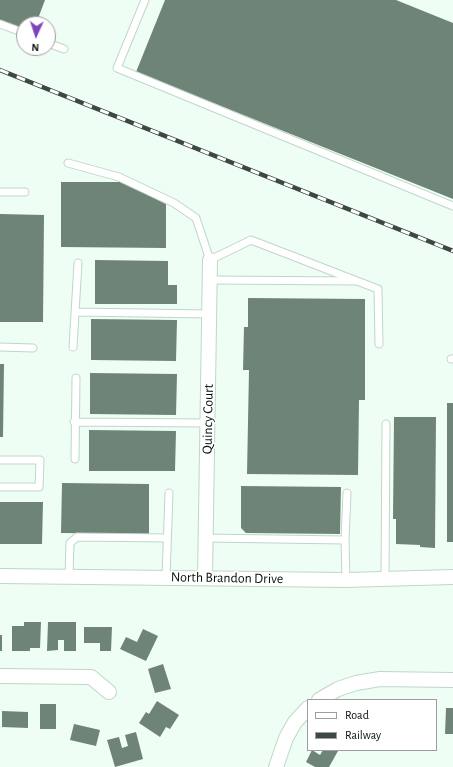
<!DOCTYPE html>
<style>
body{margin:0}
#map{position:relative;width:453px;height:767px;overflow:hidden;background:#effef4;font-family:"Alegreya Sans",sans-serif}
canvas{display:block}
.legend{position:absolute;left:307px;top:699px;width:130px;height:52px;box-sizing:border-box;background:#fff;border:1px solid #9c9f9d;margin:0;padding:5px 7px;list-style:none;font-size:12px;color:#08100b}
.legend li{display:flex;align-items:center;gap:8px;height:20px}
.legend b{width:20px;border:1px solid #9c9f9d}
.north{position:absolute;left:16px;top:16px;width:40px;height:40px;box-sizing:border-box;background:#fff;border:1px solid #9c9f9d;border-radius:50%;rotate:183deg;font-size:11px;font-weight:700;line-height:16px;text-align:center;color:#08100b}
.north::after{content:'';display:block;margin:auto;width:14px;height:18px;background:#8044ba;clip-path:polygon(50% 0,100% 100%,50% 72%,0 100%)}
</style>
<div id="map">
<canvas width="453" height="767"></canvas>
<ul class="legend">
<li><b style="height:5px;background:#fff"></b>Road</li>
<li><b style="height:5px;background:#3e4741"></b>Railway</li>
</ul>
<div class="north">N</div>
</div>
<script>
const ctx = document.querySelector('canvas').getContext('2d');
ctx.lineJoin = 'round';
function paint(path, color) { ctx.fillStyle = color; ctx.fill(path, 'evenodd'); }
const shape = rows => new Path2D(rows.map(r => 'M' + r).join(''));
function strokePath(path, color, width, dash) { ctx.strokeStyle = color; ctx.lineWidth = width; ctx.lineCap = dash ? 'butt' : 'round'; ctx.setLineDash(dash || []); ctx.stroke(path); }
function drawText(font, color, halo, rows, align = 'center') {
  ctx.font = font + ' "Alegreya Sans",sans-serif'; ctx.lineWidth = 3.5; ctx.setLineDash([]); ctx.textBaseline = 'middle'; ctx.strokeStyle = halo; ctx.fillStyle = color; for (const [text, x, y, turn = 0] of rows) {
    ctx.save(); ctx.translate(x, y); ctx.rotate((+turn || 0) * Math.PI / 180); ctx.textAlign = isNaN(turn) ? turn : align; if (halo) ctx.strokeText(text, 0, 0); ctx.fillText(text, 0, 0); ctx.restore();
  }
}
paint(shape([
 [0,0,45,0,36,24,24,24,24,29,0,20],
 [165,0,396,0,453,23,453,199,136,72],
 [61,182,125,182,166,204,166,248,61,247],
 [0,214,44,215,43,322,0,322],
 [95,260,168,261,168,285,177,285,177,304,95,304],
 [248,298,365,299,365,400,359,400,358,475,247,474,249,370,243,370,244,327,248,327],
 [91,319,177,320,176,361,91,360],
 [0,364,4,364,3,437,0,437],
 [90,373,177,374,176,415,90,414],
 [447,403,453,403,453,542,447,542],
 [394,417,436,417,435,548,420,547,420,545,396,544,396,519,393,519],
 [89,430,176,431,175,471,89,471],
 [62,483,149,484,149,534,61,533],
 [241,486,341,487,340,534,246,533,241,528],
 [0,502,43,502,42,544,0,544],
 [24,622,41,622,40,648,30,648,30,651,12,651,12,626,24,626],
 [48,622,76,622,76,651,64,651,64,640,58,640,58,650,47,651],
 [84,627,112,627,111,651,100,651,100,643,84,643],
 [143,629,158,636,146,661,120,649,126,637,137,642],
 [0,635,2,635,2,651,0,651],
 [163,664,171,689,155,693,148,669],
 [157,701,179,715,170,729,166,727,160,737,139,723,146,712,149,714],
 [40,704,56,704,56,729,40,729],
 [446,708,453,708,453,734,445,734],
 [2,711,28,712,28,728,2,727],
 [74,724,100,730,96,746,70,740],
 [136,732,143,759,115,767,107,740,119,737,122,748,128,746,125,735],
 [312,750,320,755,323,750,338,751,329,767,315,767,306,762]
]), '#6e8476');
const lane = shape([
 [145,0,117,68,453,206],
 [0,24,24,33],
 [48,43,64,49],
 [68,163,119,177,174,203,196,218,210,260,251,240,357,281],
 [0,192,25,192],
 [211,280,357,281,378,289,379,344],
 [75,312,210,314],
 [0,347,33,348],
 [73,347,78,263],
 [451,359,453,359],
 [74,422,208,423],
 [75,459,76,378],
 [0,460,40,460,39,487,0,487],
 [205,538,345,540],
 [69,576,70,543,77,537,167,538],
 [166,577,169,493],
 [385,579,386,424],
 [346,580,345,540,347,493]
]);
const street = shape([
 [0,576,346,580,453,577],
 [205,578,210,260],
 [0,676,91,677,109,692],
 [319,700,338,689,356,683,380,679,453,680],
 [276,767,286,738,295,722,308,708]
]);
strokePath(lane, '#bed7c7', 9);
strokePath(street, '#bed7c7', 16);
strokePath(lane, '#fff', 7);
strokePath(street, '#fff', 14);
const rail = shape([
 [0,70,453,251]
]);
strokePath(rail, '#3e4741', 4.5);
strokePath(rail, '#fff', 3, [9]);
drawText('14px', '#08100b', '#fff', [
 ["Quincy Court",208,419,-89],
 ["North Brandon Drive",227,578,1]
]);
</script>
